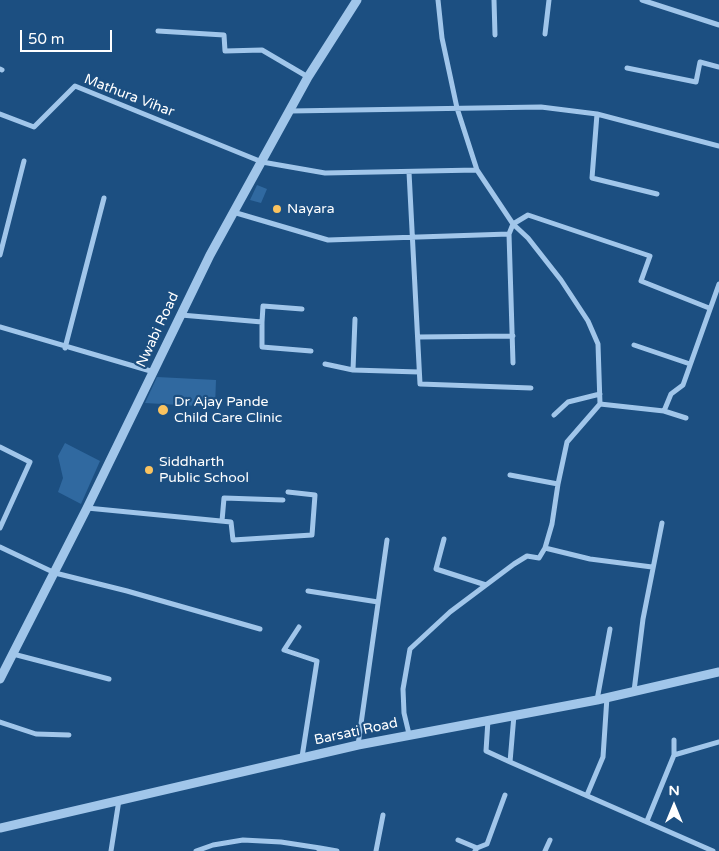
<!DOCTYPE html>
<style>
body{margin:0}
#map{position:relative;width:719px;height:851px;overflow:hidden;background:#1c4f81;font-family:"Varela Round",sans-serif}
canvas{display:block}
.north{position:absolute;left:649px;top:781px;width:50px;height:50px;-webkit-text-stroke:4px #1c4f81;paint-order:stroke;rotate:0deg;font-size:14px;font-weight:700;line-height:20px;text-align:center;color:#fff}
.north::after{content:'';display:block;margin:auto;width:18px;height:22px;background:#fff;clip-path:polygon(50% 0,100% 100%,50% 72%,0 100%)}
.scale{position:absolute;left:20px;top:30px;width:92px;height:22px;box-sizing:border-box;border:2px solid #fff;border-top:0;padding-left:6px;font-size:15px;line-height:18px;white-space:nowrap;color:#fff;-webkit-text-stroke:4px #1c4f81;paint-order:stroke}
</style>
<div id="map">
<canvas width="719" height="851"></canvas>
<div class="north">N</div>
<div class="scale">50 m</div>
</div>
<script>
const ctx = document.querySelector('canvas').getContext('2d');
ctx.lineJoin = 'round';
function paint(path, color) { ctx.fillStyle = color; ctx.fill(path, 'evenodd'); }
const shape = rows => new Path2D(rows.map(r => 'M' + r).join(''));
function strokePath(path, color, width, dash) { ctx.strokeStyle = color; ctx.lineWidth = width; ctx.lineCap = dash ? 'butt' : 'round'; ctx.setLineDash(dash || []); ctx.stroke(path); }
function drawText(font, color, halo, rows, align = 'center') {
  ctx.font = font + ' "Varela Round",sans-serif'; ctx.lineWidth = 4.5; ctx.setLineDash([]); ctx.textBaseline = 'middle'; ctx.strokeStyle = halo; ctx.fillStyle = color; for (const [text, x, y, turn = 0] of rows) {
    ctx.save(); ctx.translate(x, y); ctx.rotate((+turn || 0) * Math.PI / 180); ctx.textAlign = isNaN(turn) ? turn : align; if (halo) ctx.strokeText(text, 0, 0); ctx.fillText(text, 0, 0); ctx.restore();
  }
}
paint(shape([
 [257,185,267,189,261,203,250,200],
 [157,377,216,380,215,407,145,403],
 [65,443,100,461,81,504,58,492,63,478,58,456]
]), '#3069a0');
strokePath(shape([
 [494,0,495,35],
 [642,0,719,25],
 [158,31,224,35,225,51,262,50,308,77],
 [545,34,549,0],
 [627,68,696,82,700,62,719,67],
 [0,69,2,70],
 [290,111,541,107,597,114,719,146],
 [0,114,34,127,75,86,262,162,325,173,477,170],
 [597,114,592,178,657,194],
 [409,172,420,384,531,388],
 [233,212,328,240,509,234],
 [0,255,24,161],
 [181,315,262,322,263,306,302,309],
 [262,322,262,347,311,351],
 [0,327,154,372],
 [418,337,513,336],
 [634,345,690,364],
 [65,348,104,198],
 [513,363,509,234,513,224,528,215,650,256,641,281,709,308],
 [325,364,353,370,419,372],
 [353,370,355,319],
 [600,404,664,411,686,418],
 [664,411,671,394,683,385,719,284],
 [554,415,568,402,600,394],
 [0,447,30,462,0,528],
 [510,475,558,484],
 [87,508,231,522,233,540,312,535,315,495,288,492],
 [222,521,224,498,283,500],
 [444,539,436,569,486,585],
 [0,547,55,573,127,591,260,629],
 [545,548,590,559,652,567],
 [308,591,378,602],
 [299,627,284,650,317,661,302,757],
 [13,654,109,679],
 [634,691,643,619,662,523],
 [597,700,610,629],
 [514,715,510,762,713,851],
 [488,720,486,751,510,762],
 [0,722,36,734,69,735],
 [409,734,404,713,403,689,410,649,450,612,514,564,527,556,539,558,545,548,552,524,558,484,567,442,600,404,598,344,588,321,561,280,528,238,513,224,477,170,457,108,442,38,438,0],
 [358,745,387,540],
 [674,755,719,742],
 [587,795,603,757,607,697],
 [647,821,674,755,674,740],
 [458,840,477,848],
 [320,848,337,851],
 [111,851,119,800],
 [196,851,213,845,243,840,281,842,320,848,319,851],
 [376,851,383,815],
 [475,851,477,848,487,844,505,795],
 [545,851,550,840]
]), '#a1c6ea', 5);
strokePath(shape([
 [0,679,87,508,210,255,308,77,357,0],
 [0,828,358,745,597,700,719,672]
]), '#a1c6ea', 9);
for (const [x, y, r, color] of [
 [277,209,5,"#fac35f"],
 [163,410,6,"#fac35f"],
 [149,470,5,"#fac35f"]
]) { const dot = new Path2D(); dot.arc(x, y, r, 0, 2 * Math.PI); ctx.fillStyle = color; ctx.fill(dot); strokePath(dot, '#1c4f81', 2); }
drawText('14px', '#fff', '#1c4f81', [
 ["Mathura Vihar",129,96,21],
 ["Nwabi Road",158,330,-65],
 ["Barsati Road",356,732,-12]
]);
drawText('14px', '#fff', '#1c4f81', [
 ["Nayara",287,209],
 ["Dr Ajay Pande",174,402],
 ["Child Care Clinic",174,418],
 ["Siddharth",159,462],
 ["Public School",159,478]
], 'left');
</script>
